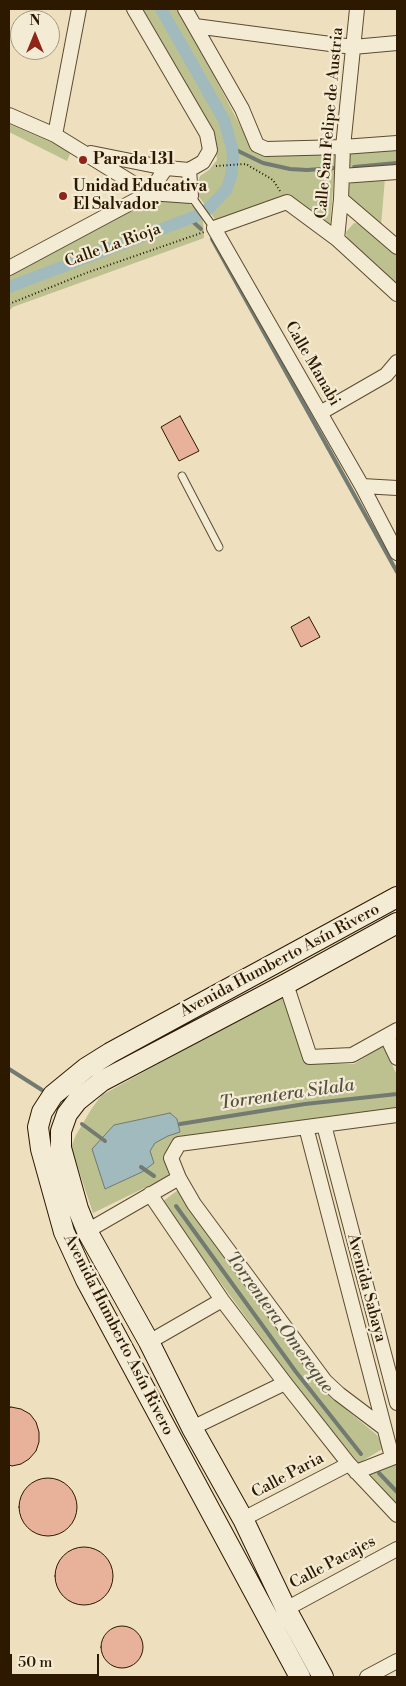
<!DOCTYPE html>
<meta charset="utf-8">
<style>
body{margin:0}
#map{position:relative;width:406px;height:1686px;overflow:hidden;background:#eee0be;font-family:"Libre Bodoni",serif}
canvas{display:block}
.frame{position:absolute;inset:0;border:10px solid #2c1900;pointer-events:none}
.north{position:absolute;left:10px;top:10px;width:50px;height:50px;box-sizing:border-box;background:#f4ebd5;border:1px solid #a49780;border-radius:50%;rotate:0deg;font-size:14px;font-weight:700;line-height:20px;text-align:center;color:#2c1900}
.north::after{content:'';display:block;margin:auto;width:18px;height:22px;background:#8f2418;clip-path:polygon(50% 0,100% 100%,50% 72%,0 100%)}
.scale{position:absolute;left:10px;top:1654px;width:89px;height:22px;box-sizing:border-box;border:2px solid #2c1900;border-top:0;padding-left:6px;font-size:15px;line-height:18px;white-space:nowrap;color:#2c1900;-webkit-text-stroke:4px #f4ebd5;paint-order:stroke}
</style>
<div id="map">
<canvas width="406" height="1686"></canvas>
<div class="frame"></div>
<div class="north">N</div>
<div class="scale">50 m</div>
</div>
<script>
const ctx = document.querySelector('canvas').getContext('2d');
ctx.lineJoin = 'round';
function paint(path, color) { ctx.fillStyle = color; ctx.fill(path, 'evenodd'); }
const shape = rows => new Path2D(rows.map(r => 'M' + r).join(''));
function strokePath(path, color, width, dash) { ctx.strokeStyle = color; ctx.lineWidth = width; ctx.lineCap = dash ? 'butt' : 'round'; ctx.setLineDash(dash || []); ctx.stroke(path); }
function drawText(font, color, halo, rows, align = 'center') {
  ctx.font = font + ' "Libre Bodoni",serif'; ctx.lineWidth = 4.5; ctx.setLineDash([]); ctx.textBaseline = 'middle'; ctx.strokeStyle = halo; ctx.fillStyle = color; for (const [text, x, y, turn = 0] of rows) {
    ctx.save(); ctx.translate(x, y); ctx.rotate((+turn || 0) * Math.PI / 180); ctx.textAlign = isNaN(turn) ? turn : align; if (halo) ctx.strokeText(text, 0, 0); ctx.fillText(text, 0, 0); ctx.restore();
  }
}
paint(shape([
 [143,9,177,9,189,28,254,152,269,157,336,153,330,226,290,196,216,221,195,191,200,176,209,170,217,160,215,140,209,124],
 [9,124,67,149,70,154,67,161,9,132],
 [397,148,397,167,346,169,346,159,351,152],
 [385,178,381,226,356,204,346,192,347,184],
 [169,200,188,203,197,209,203,220,204,238,13,307,9,311,9,274,144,204],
 [354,223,362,224,397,255,397,287,347,241,346,232],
 [283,995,306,1063,354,1064,383,1046,397,1075,397,1109,177,1138,163,1156,169,1176,93,1213,71,1147,76,1135,92,1108,102,1095],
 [178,1190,331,1397,377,1435,384,1448,359,1463,293,1382,162,1202],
 [397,1464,397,1505,370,1474]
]), '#bcc18f');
const water = shape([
 [170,1113,177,1119,180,1132,168,1136,155,1143,150,1151,154,1163,142,1172,105,1189,92,1149,114,1125,170,1113]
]);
paint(water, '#a0babd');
strokePath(water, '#727a71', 1);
strokePath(shape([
 [232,148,263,163,290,169,307,170,334,168],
 [354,167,397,163],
 [190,219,201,229],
 [212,239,397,572],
 [9,1069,42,1090],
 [82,1124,105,1141],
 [180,1124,305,1104,397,1094],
 [141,1167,154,1176],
 [176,1206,296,1372,361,1454],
 [379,1473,397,1492]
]), '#727a71', 4);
strokePath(shape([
 [9,287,196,216,208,209,226,190,231,177,233,158,232,148,224,120,161,9]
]), '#a0babd', 12);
const building = shape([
 [180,416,199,451,179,461,161,427,180,416],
 [309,617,320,637,301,647,291,627,309,617],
 [11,1407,21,1409,30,1414,36,1422,39,1432,39,1442,36,1451,29,1459,21,1464,12,1466,9,1465,9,1408,11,1407],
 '19 1507a29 29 0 1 1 58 0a29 29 0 1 1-58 0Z',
 '55 1576a29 29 0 1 1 58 0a29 29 0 1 1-58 0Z',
 '101 1647a21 21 0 1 1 42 0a21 21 0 1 1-42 0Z'
]);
paint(building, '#e7b299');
strokePath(building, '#2c1900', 1);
const lane = shape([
 [191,196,214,228],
 [182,476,219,547]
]);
const street = shape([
 [134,9,207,134,210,150,203,162,189,170],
 [185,9,242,109,257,145,266,149,343,147,397,143],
 [195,26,353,47,397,43],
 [9,115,55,135,149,193,191,196,189,170],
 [55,135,79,9],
 [91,153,166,168,189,170],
 [342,176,397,172],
 [341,199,397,247],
 [337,239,341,199,343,147,357,9],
 [9,268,149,193,166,168],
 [397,294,337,239,287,202,214,228,362,486,397,553],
 [320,413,386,375,397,362],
 [362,486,397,488],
 [286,984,310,1057,352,1055,397,1030],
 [387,1037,397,1058],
 [324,1125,397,1403],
 [306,1127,392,1457],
 [150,1194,222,1300,285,1383,349,1464,397,1515],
 [87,1231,179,1178],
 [149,1342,222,1300],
 [192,1428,285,1383],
 [384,1428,339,1394,325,1381,194,1204,179,1178,171,1158,179,1144,397,1115],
 [356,1472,397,1456],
 [243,1519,349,1464],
 [286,1609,397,1549],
 [367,1677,397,1661]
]);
const secondary = shape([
 [300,1677,86,1280,64,1232,41,1149,38,1127,42,1112,53,1095,86,1068,110,1053,397,897],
 [323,1677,286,1609,243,1519,192,1428,149,1342,87,1231,78,1209,61,1148,61,1131,67,1114,77,1101,102,1081,286,984,397,923]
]);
strokePath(lane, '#5c4b30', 9);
strokePath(street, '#5c4b30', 16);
strokePath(secondary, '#2c1900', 22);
strokePath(shape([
 [216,166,246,164,273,180,280,191],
 [9,304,86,273,204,232]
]), '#2c1900', 2, [1, 2.5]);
strokePath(lane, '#f4ebd5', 7);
strokePath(street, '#f4ebd5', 14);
strokePath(secondary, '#f4ebd5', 20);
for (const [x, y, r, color] of [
 [83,160,5,"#8f2418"],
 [63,196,5,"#8f2418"]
]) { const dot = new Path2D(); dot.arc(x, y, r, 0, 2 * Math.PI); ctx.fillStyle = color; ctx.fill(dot); strokePath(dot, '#f4ebd5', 2); }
drawText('16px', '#2c1900', '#f4ebd5', [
 ["Calle San Felipe de Austria",330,123,-85],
 ["Calle La Rioja",113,246,-20],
 ["Calle Manabi",312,364,60],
 ["Avenida Humberto Asín Rivero",280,961,-28],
 ["Avenida Sabaya",366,1288,75],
 ["Avenida Humberto Asín Rivero",118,1335,63],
 ["Calle Paria",288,1476,-28],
 ["Calle Pacajes",333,1563,-28]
]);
drawText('bold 16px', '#2c1900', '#f4ebd5', [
 ["Parada 131",93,160],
 ["Unidad Educativa",73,187],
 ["El Salvador",73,205]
], 'left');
drawText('italic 18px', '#555142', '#f4ebd5', [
 ["Torrentera Silala",287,1095,-8],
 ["Torrentera Omereque",279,1323,54]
]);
</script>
